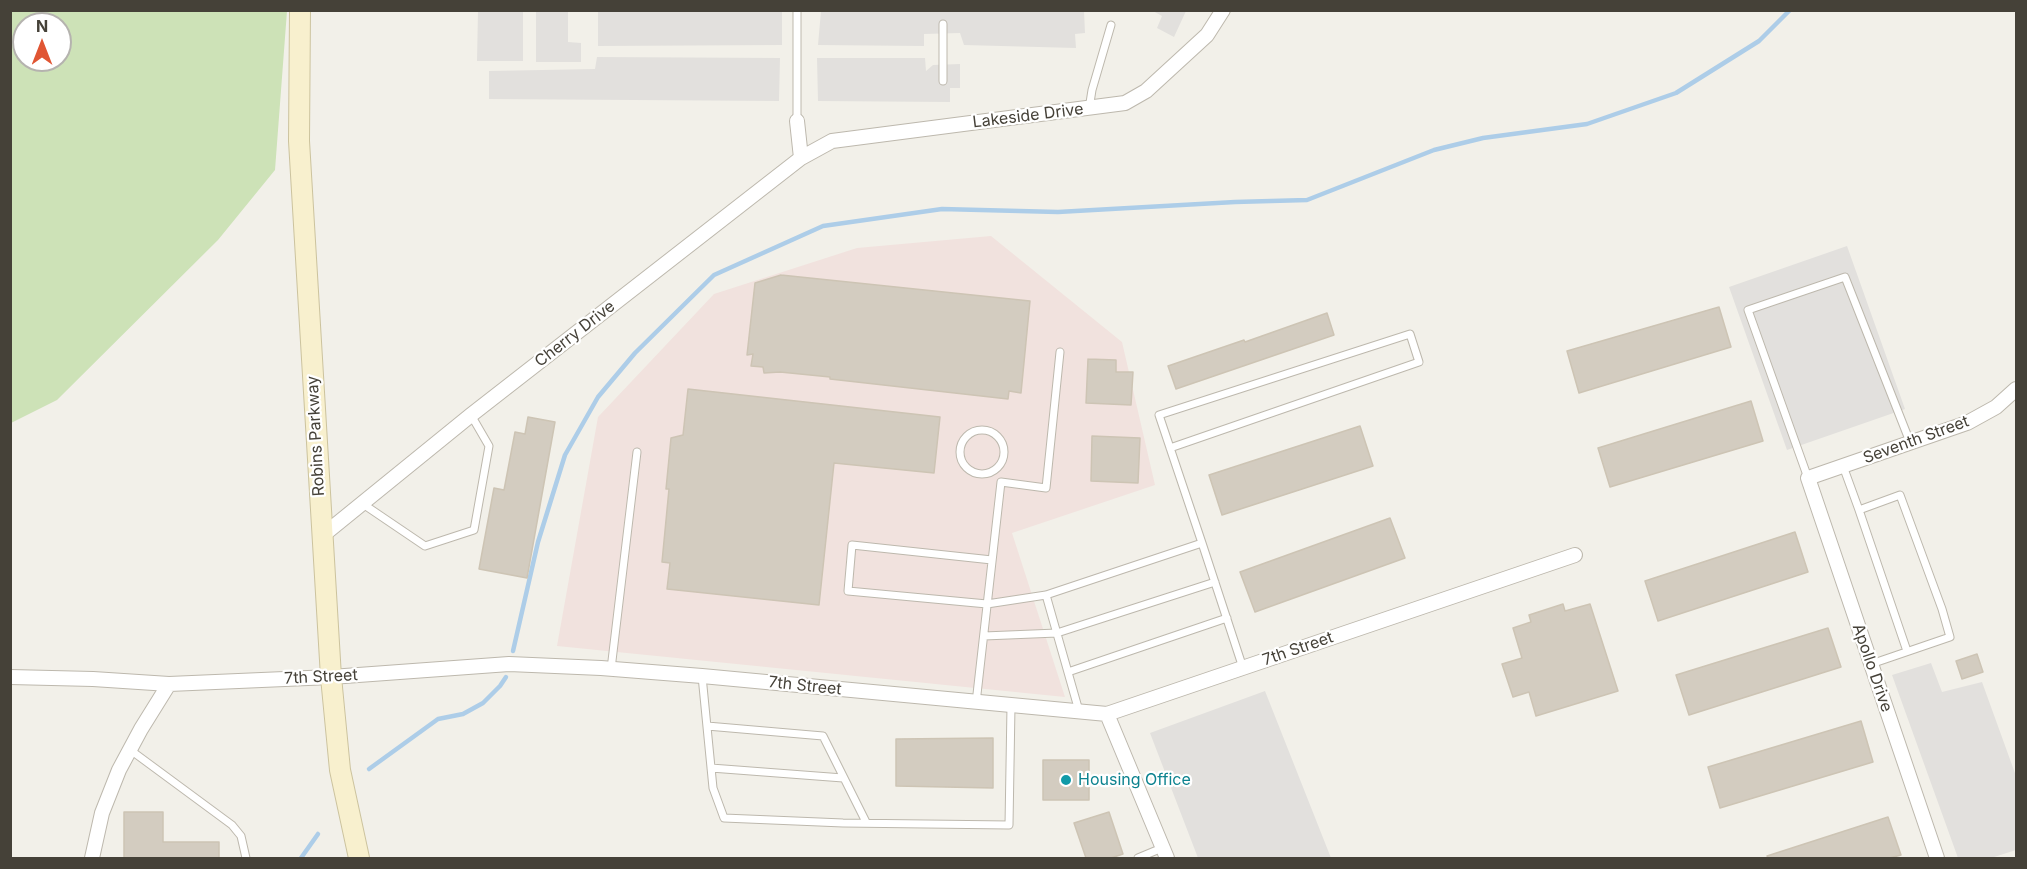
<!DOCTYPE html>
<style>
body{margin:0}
#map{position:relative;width:2027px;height:869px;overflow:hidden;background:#f2f0e9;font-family:Inter,sans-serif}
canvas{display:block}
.frame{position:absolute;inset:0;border:12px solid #454138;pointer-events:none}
.north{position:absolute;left:12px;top:12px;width:60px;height:60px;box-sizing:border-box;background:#fff;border:2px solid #b5b3af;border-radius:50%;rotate:0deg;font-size:16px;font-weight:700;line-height:24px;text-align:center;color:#454138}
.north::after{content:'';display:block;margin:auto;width:21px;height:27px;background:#e05533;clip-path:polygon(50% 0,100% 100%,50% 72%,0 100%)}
</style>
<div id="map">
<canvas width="2027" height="869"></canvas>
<div class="frame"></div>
<div class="north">N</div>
</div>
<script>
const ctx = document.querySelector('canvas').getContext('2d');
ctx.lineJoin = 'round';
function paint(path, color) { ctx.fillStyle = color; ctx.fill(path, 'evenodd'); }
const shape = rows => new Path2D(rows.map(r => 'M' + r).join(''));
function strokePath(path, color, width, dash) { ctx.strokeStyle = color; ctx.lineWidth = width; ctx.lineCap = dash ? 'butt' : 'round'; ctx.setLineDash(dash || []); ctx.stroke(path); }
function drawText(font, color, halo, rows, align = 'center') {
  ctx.font = font + ' Inter,sans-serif'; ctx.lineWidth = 4.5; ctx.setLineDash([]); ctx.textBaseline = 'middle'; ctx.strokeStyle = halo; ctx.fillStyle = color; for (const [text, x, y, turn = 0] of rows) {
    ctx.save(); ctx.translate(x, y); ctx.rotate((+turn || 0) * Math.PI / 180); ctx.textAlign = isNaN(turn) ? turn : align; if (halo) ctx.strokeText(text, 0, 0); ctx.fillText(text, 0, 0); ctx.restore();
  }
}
paint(shape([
 [991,236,1122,342,1155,485,1012,533,1065,697,557,646,598,417,714,294,857,248]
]), '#f1e2de');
paint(shape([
 [11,10,287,11,275,170,218,240,57,400,11,423],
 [24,24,60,24,60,60,24,60]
]), '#cde2b7');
paint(shape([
 [478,11,523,11,523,61,477,61],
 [536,11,568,11,568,42,581,43,581,62,536,62],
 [598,11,782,11,782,45,598,46],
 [821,11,1084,11,1085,33,1075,34,1076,48,964,45,960,33,924,34,924,46,818,45],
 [1153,11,1186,11,1174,37,1157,28,1162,16],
 [597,57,780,58,779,101,489,99,489,71,595,69],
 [817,58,925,58,926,71,933,65,960,64,960,88,950,88,950,102,818,101],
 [1847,246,1905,409,1787,450,1729,287],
 [1931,663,1942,692,1982,682,2016,776,2016,850,1991,858,1958,858,1892,675],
 [1265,691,1331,858,1198,858,1150,733]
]), '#e2e0dd');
strokePath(shape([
 [513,651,538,542,565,455,598,397,635,353,714,275,823,226,942,209,1058,212,1235,202,1307,200,1434,150,1483,138,1587,124,1676,93,1759,41,1790,10],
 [369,769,438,719,463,714,483,703,500,686,506,677],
 [301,858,318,834]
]), '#adcde8', 4.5);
const building = shape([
 [781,275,1030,301,1021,393,1009,391,1008,399,830,379,830,377,780,372,764,373,763,367,751,366,753,354,747,355,755,283,781,275],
 [1719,307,1731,347,1579,393,1567,351,1719,307],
 [1327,313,1334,335,1176,389,1168,366,1244,340,1245,342,1327,313],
 [1088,359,1116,360,1116,372,1133,372,1131,405,1086,403,1088,359],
 [688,389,940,417,934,473,834,463,819,605,667,589,670,563,662,562,669,489,666,489,671,438,683,435,688,389],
 [1751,401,1763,441,1610,487,1598,448,1751,401],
 [528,417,555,422,527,578,479,569,494,488,504,490,515,432,525,434,528,417],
 [1360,426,1373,466,1222,515,1209,475,1360,426],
 [1092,436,1140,438,1138,483,1091,481,1092,436],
 [1390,518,1405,558,1255,612,1240,572,1390,518],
 [1795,532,1808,572,1658,621,1645,581,1795,532],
 [1563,604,1565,611,1590,604,1618,691,1536,716,1529,692,1513,697,1502,664,1522,658,1513,628,1531,622,1529,615,1563,604],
 [1828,628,1841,667,1689,715,1676,675,1828,628],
 [1977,654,1983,672,1962,679,1956,661,1977,654],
 [1861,721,1873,762,1720,808,1708,767,1861,721],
 [993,738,993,788,896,786,896,739,993,738],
 [1043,760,1089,760,1089,800,1043,800,1043,760],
 [124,812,163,812,163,842,219,842,219,858,124,858,124,812],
 [1109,812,1123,854,1111,858,1086,858,1074,823,1109,812],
 [1888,817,1901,855,1890,858,1768,858,1767,856,1888,817]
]);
paint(building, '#d3ccc0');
strokePath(building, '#cdc4b4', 1.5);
const lane = shape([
 [943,81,943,24],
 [1089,109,1092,90,1111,25],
 [797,121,797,10],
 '960 452a22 22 0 1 1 44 0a22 22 0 1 1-44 0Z',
 [1170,448,1419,362,1410,334,1159,415,1202,543],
 [1843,466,1859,510,1900,495,1942,609,1950,637,1871,664],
 [1808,478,1748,310,1845,277,1910,442],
 [363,504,425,546,474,530,489,446,471,415],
 [1859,510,1907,651],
 [992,560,852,545,848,591,987,604,1046,595,1202,543,1243,668],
 [1046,595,1079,711],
 [984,636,1057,633,1215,582],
 [611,669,637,452],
 [1068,672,1227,618],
 [702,676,713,788,724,818,843,823,1009,825,1011,706],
 [976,703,1001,482,1046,488,1060,352],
 [707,726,823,736,866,822],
 [129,749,232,825,241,836,246,858],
 [711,768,843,778],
 [1138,858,1162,848]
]);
const street = shape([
 [801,158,832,141,1125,103,1146,91,1207,35,1223,10],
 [322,536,471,415,801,158,797,121],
 [10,677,93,679,169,684,331,677,509,664,601,668,702,676,1107,714,1575,555],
 [1107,714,1167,858],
 [92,858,102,813,119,770,141,729,169,684],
 [1937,858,1808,478,1967,423,1996,407,2016,389]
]);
const secondary = shape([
 [300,10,299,141,331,677,340,770,359,858]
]);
strokePath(lane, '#bdb8ad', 9);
strokePath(street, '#bdb8ad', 16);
strokePath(secondary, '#ccc39e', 22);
strokePath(lane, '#fff', 7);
strokePath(street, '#fff', 14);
strokePath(secondary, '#f8f0ce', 20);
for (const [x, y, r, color] of [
 [1066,780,6,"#0f9aa8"]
]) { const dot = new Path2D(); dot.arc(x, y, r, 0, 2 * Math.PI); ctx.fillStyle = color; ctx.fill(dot); strokePath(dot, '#fff', 2); }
drawText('16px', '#454138', '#fff', [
 ["Lakeside Drive",1028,116,-7],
 ["Cherry Drive",575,334,-38],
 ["Robins Parkway",316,436,-93],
 ["Seventh Street",1916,440,-20],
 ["7th Street",1298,649,-19],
 ["Apollo Drive",1872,668,71],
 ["7th Street",321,677,-3],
 ["7th Street",805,686,6]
]);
drawText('16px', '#0d838f', '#fff', [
 ["Housing Office",1078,780]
], 'left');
</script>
